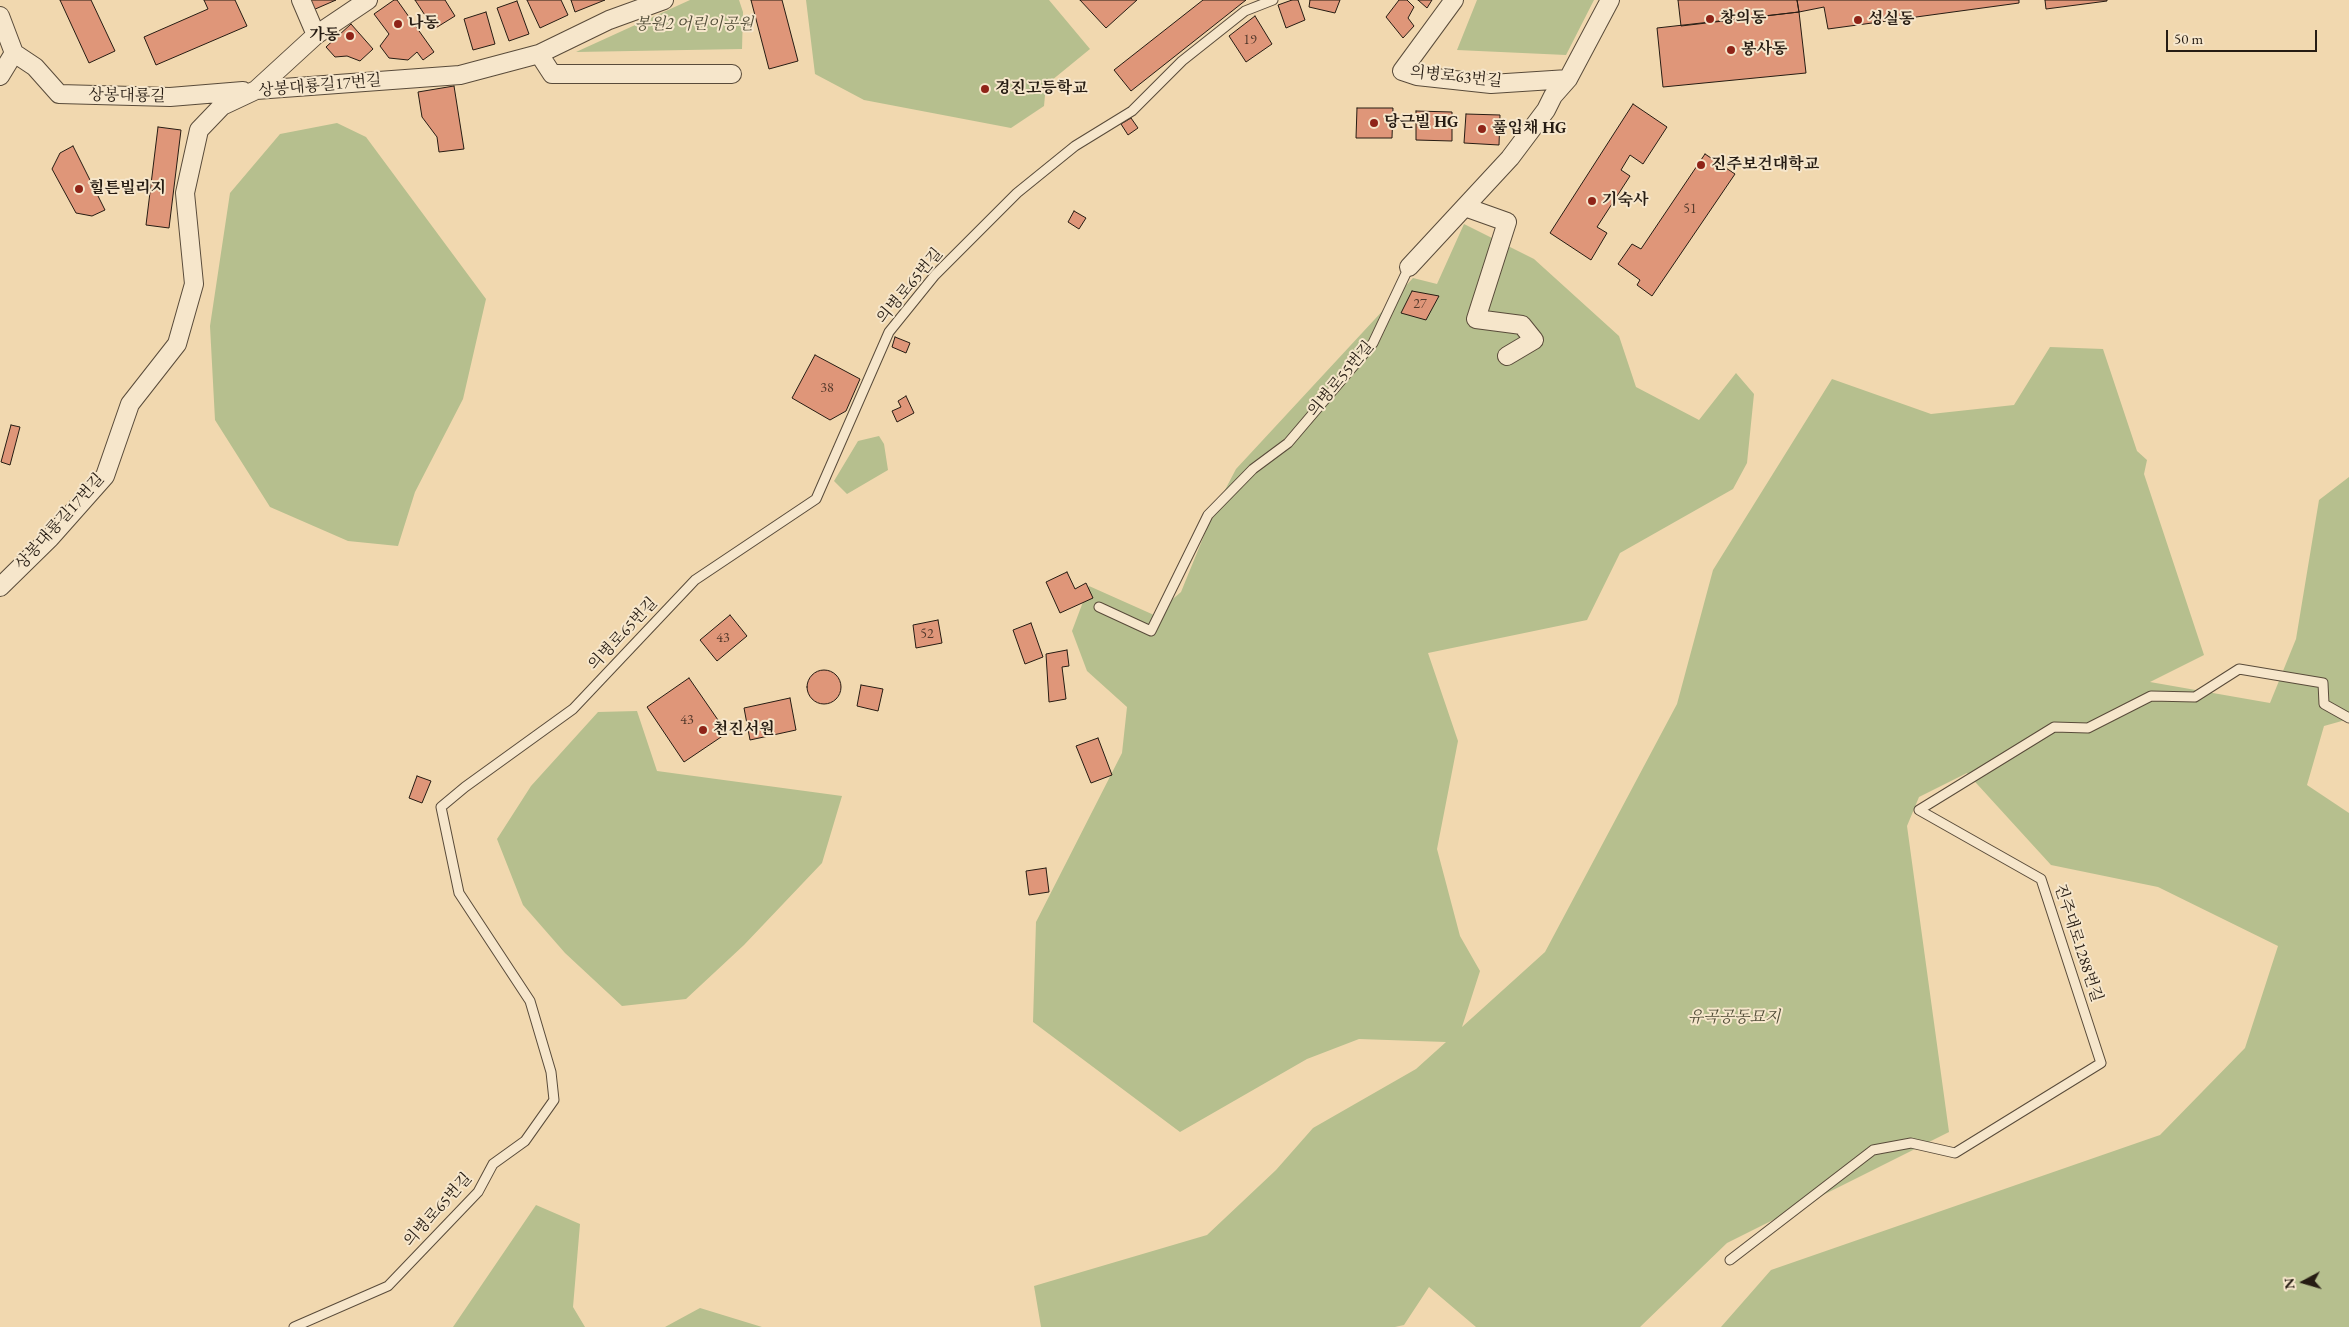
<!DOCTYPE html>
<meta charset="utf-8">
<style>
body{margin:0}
#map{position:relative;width:2349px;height:1327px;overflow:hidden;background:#f1d8af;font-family:"EB Garamond",serif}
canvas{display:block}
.north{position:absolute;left:2279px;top:1257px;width:50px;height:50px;-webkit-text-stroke:4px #f6e6cb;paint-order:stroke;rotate:264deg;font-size:14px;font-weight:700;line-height:20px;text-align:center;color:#261c13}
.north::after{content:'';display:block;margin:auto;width:18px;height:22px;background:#261c13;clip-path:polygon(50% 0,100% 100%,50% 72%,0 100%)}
.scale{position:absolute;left:2166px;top:30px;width:151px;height:22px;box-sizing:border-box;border:2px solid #261c13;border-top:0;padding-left:6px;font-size:15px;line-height:18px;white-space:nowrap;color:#261c13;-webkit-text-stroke:4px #f6e6cb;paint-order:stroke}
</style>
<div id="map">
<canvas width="2349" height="1327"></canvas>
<div class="north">N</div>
<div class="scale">50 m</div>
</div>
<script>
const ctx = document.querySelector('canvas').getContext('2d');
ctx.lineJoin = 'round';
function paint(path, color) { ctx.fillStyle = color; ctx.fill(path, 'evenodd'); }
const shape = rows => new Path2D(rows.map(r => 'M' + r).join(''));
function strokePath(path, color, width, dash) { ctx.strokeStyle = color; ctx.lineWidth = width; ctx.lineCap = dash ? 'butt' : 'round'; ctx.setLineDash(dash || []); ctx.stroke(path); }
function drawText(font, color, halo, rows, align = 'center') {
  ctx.font = font + ' "EB Garamond","Noto Serif KR",serif'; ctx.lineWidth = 4; ctx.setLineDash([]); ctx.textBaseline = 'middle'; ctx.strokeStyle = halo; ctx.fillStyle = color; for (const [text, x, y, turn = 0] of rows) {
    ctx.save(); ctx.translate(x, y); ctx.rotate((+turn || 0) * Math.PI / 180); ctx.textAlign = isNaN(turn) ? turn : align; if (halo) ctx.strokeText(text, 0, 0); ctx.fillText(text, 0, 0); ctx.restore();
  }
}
paint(shape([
 [690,0,739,0,743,12,742,49,576,52],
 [806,0,1049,0,1090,49,1046,85,1044,106,1011,128,864,100,815,74],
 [1477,0,1594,0,1566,55,1457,50],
 [337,123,366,137,486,299,463,399,415,492,398,546,348,541,270,507,215,420,210,326,230,193,280,134],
 [1464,224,1534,259,1619,336,1636,387,1699,420,1736,373,1754,394,1747,463,1733,489,1620,553,1587,620,1428,653,1458,741,1437,849,1460,936,1480,971,1462,1027,1545,952,1677,704,1713,570,1832,379,1931,414,2014,405,2050,347,2103,349,2137,451,2147,460,2144,474,2204,655,2150,682,2270,703,2296,639,2319,500,2349,477,2349,719,2324,726,2307,785,2349,813,2349,1327,1721,1327,1771,1270,2160,1135,2245,1048,2278,946,2158,887,2051,865,1967,773,1919,797,1907,826,1949,1132,1727,1243,1640,1327,1476,1327,1429,1287,1404,1325,1395,1327,1041,1327,1034,1286,1207,1235,1276,1170,1313,1128,1416,1069,1446,1042,1359,1039,1307,1059,1180,1132,1033,1022,1036,922,1122,753,1127,707,1087,671,1072,631,1089,586,1154,615,1181,592,1214,511,1236,469,1413,278,1437,284],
 [879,436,884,444,888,470,847,494,834,481,858,441],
 [637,711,657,771,842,796,822,863,744,945,686,999,622,1006,565,953,523,905,497,839,531,786,598,712],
 [536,1205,580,1224,573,1307,585,1327,453,1327],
 [700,1308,762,1327,665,1327]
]), '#b6bf8e');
const building = shape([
 [60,0,91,0,115,51,89,63,60,0],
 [204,0,235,0,247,26,156,65,144,37,208,9,204,0],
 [308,0,336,0,313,10,308,0],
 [394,0,397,0,434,52,423,60,417,52,408,60,389,58,380,46,389,34,374,14,394,0],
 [415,0,445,0,455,16,434,29,415,0],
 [527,0,561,0,568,15,540,28,527,0],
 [571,0,605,0,575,12,571,0],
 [751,0,782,0,798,61,769,69,751,0],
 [1080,0,1137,0,1106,28,1080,0],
 [1203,0,1246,0,1131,91,1114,70,1203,0],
 [1292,0,1298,0,1305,20,1286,28,1278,5,1292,0],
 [1310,0,1340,0,1335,13,1309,7,1310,0],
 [1399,0,1407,0,1414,7,1408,18,1414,26,1403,38,1386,17,1399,0],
 [1418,0,1432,0,1427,8,1418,0],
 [1678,0,1797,0,1799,12,1681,26,1678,0],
 [1797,0,2019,0,2019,3,1828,29,1824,7,1799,12,1797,0],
 [2045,0,2107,0,2107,1,2046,9,2045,0],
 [517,1,529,34,509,41,497,8,517,1],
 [486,12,495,44,473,50,464,19,486,12],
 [1799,12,1806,73,1663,87,1657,28,1799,12],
 [1255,16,1272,44,1246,62,1229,36,1255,16],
 [351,24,373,49,360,61,347,56,335,57,326,47,351,24],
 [454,86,464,149,439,152,437,137,422,117,418,92,454,86],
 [1633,104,1667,127,1643,164,1630,155,1621,170,1630,176,1597,227,1607,233,1591,260,1550,233,1633,104],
 [1357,108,1393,108,1392,138,1356,138,1357,108],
 [1416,111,1452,112,1452,141,1416,140,1416,111],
 [1466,114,1500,115,1499,145,1464,143,1466,114],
 [1131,118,1138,128,1128,135,1121,124,1131,118],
 [158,127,181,130,169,228,146,225,158,127],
 [73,146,105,210,92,216,76,213,52,169,60,153,73,146],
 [1705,154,1735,174,1652,296,1637,285,1640,280,1618,264,1632,244,1641,249,1705,154],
 [1074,211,1086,218,1079,229,1068,222,1074,211],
 [1412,291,1439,296,1426,320,1401,313,1412,291],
 [895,337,910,343,906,353,892,347,895,337],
 [815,355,860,379,846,411,830,420,792,398,815,355],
 [906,396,914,413,897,422,892,411,901,407,898,401,906,396],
 [11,425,20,427,10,465,1,462,11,425],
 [1067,572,1075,589,1086,583,1093,598,1060,613,1046,582,1067,572],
 [730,615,747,636,717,661,700,640,730,615],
 [938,620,942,643,916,648,913,625,938,620],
 [1031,623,1043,657,1025,664,1013,630,1031,623],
 [1067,650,1069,666,1062,667,1066,699,1049,702,1046,654,1067,650],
 '807 687a17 17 0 1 1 34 0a17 17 0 1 1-34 0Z',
 [689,678,727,733,684,762,647,707,689,678],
 [861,685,883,689,878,711,857,706,861,685],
 [790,698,796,730,750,740,744,708,790,698],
 [1098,738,1112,775,1091,783,1076,746,1098,738],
 [417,776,431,781,422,803,409,798,417,776],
 [1046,868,1049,892,1029,895,1026,871,1046,868]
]);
paint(building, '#df9679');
strokePath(building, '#261c13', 1);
const lane = shape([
 [1099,607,1151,631,1208,515,1253,469,1288,443,1373,343,1409,267],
 [1730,1260,1873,1150,1911,1143,1955,1153,2101,1063,2041,879,1919,810,2054,727,2088,728,2151,696,2195,697,2239,669,2323,683,2324,704,2349,718],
 [294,1327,388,1286,478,1192,493,1164,525,1141,554,1100,551,1072,530,1001,459,893,441,807,465,787,573,709,695,580,816,499,889,332,935,275,1017,193,1075,146,1132,111,1182,61,1245,11,1273,0]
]);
const street = shape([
 [301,0,316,35],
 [1454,0,1402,71,1417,76,1491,84,1568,79],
 [0,16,14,53,0,76],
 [14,53,35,67,59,94,170,97,243,91],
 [539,54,552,74,732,74],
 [256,90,316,35,368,0],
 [1465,207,1507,222,1476,319,1522,325,1534,340,1507,356],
 [1409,267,1510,158,1546,110,1553,96,1568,79,1610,0],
 [0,587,50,538,105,476,130,404,177,344,194,284,185,193,199,130,222,106,256,90,460,75,539,54,609,20,664,0]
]);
strokePath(lane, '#594b3a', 11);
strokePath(street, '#594b3a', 20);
strokePath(lane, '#f6e6cb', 9);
strokePath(street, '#f6e6cb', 18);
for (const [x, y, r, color] of [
 [1710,19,5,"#8f2418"],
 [1858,20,5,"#8f2418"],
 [398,24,5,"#8f2418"],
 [350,36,5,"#8f2418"],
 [1731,50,5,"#8f2418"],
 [985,89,5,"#8f2418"],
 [1374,123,5,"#8f2418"],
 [1482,129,5,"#8f2418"],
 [1701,165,5,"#8f2418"],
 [79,189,5,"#8f2418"],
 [1592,201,5,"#8f2418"],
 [703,730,5,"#8f2418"]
]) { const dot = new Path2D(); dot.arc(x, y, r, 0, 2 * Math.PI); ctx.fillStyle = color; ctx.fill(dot); strokePath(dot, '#f6e6cb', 2); }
drawText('14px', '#543a2c', null, [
 ["19",1250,40],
 ["51",1690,209],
 ["27",1420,304],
 ["38",827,388],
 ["52",927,634],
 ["43",723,638],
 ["43",687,720]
]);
drawText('bold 16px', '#261c13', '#f6e6cb', [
 ["창의동",1720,19],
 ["성실동",1868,20],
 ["나동",408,24],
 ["가동",340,36,"right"],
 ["봉사동",1741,50],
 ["경진고등학교",995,89],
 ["당근빌 HG",1384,123],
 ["풀입채 HG",1492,129],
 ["진주보건대학교",1711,165],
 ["힐튼빌리지",89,189],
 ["기숙사",1602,201],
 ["천진서원",713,730]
], 'left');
drawText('italic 16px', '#514d38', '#f6e6cb', [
 ["봉원2 어린이공원",694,25],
 ["유곡공동묘지",1734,1018]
]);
drawText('16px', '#261c13', '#f6e6cb', [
 ["의병로63번길",1456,77,6],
 ["상봉대룡길17번길",320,86,-5],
 ["상봉대룡길",127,96,1],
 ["의병로65번길",910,286,-50],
 ["의병로55번길",1341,379,-50],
 ["상봉대룡길17번길",60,522,-48],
 ["의병로65번길",623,634,-47],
 ["진주대로1288번길",2078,943,72],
 ["의병로65번길",438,1210,-48]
]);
</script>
